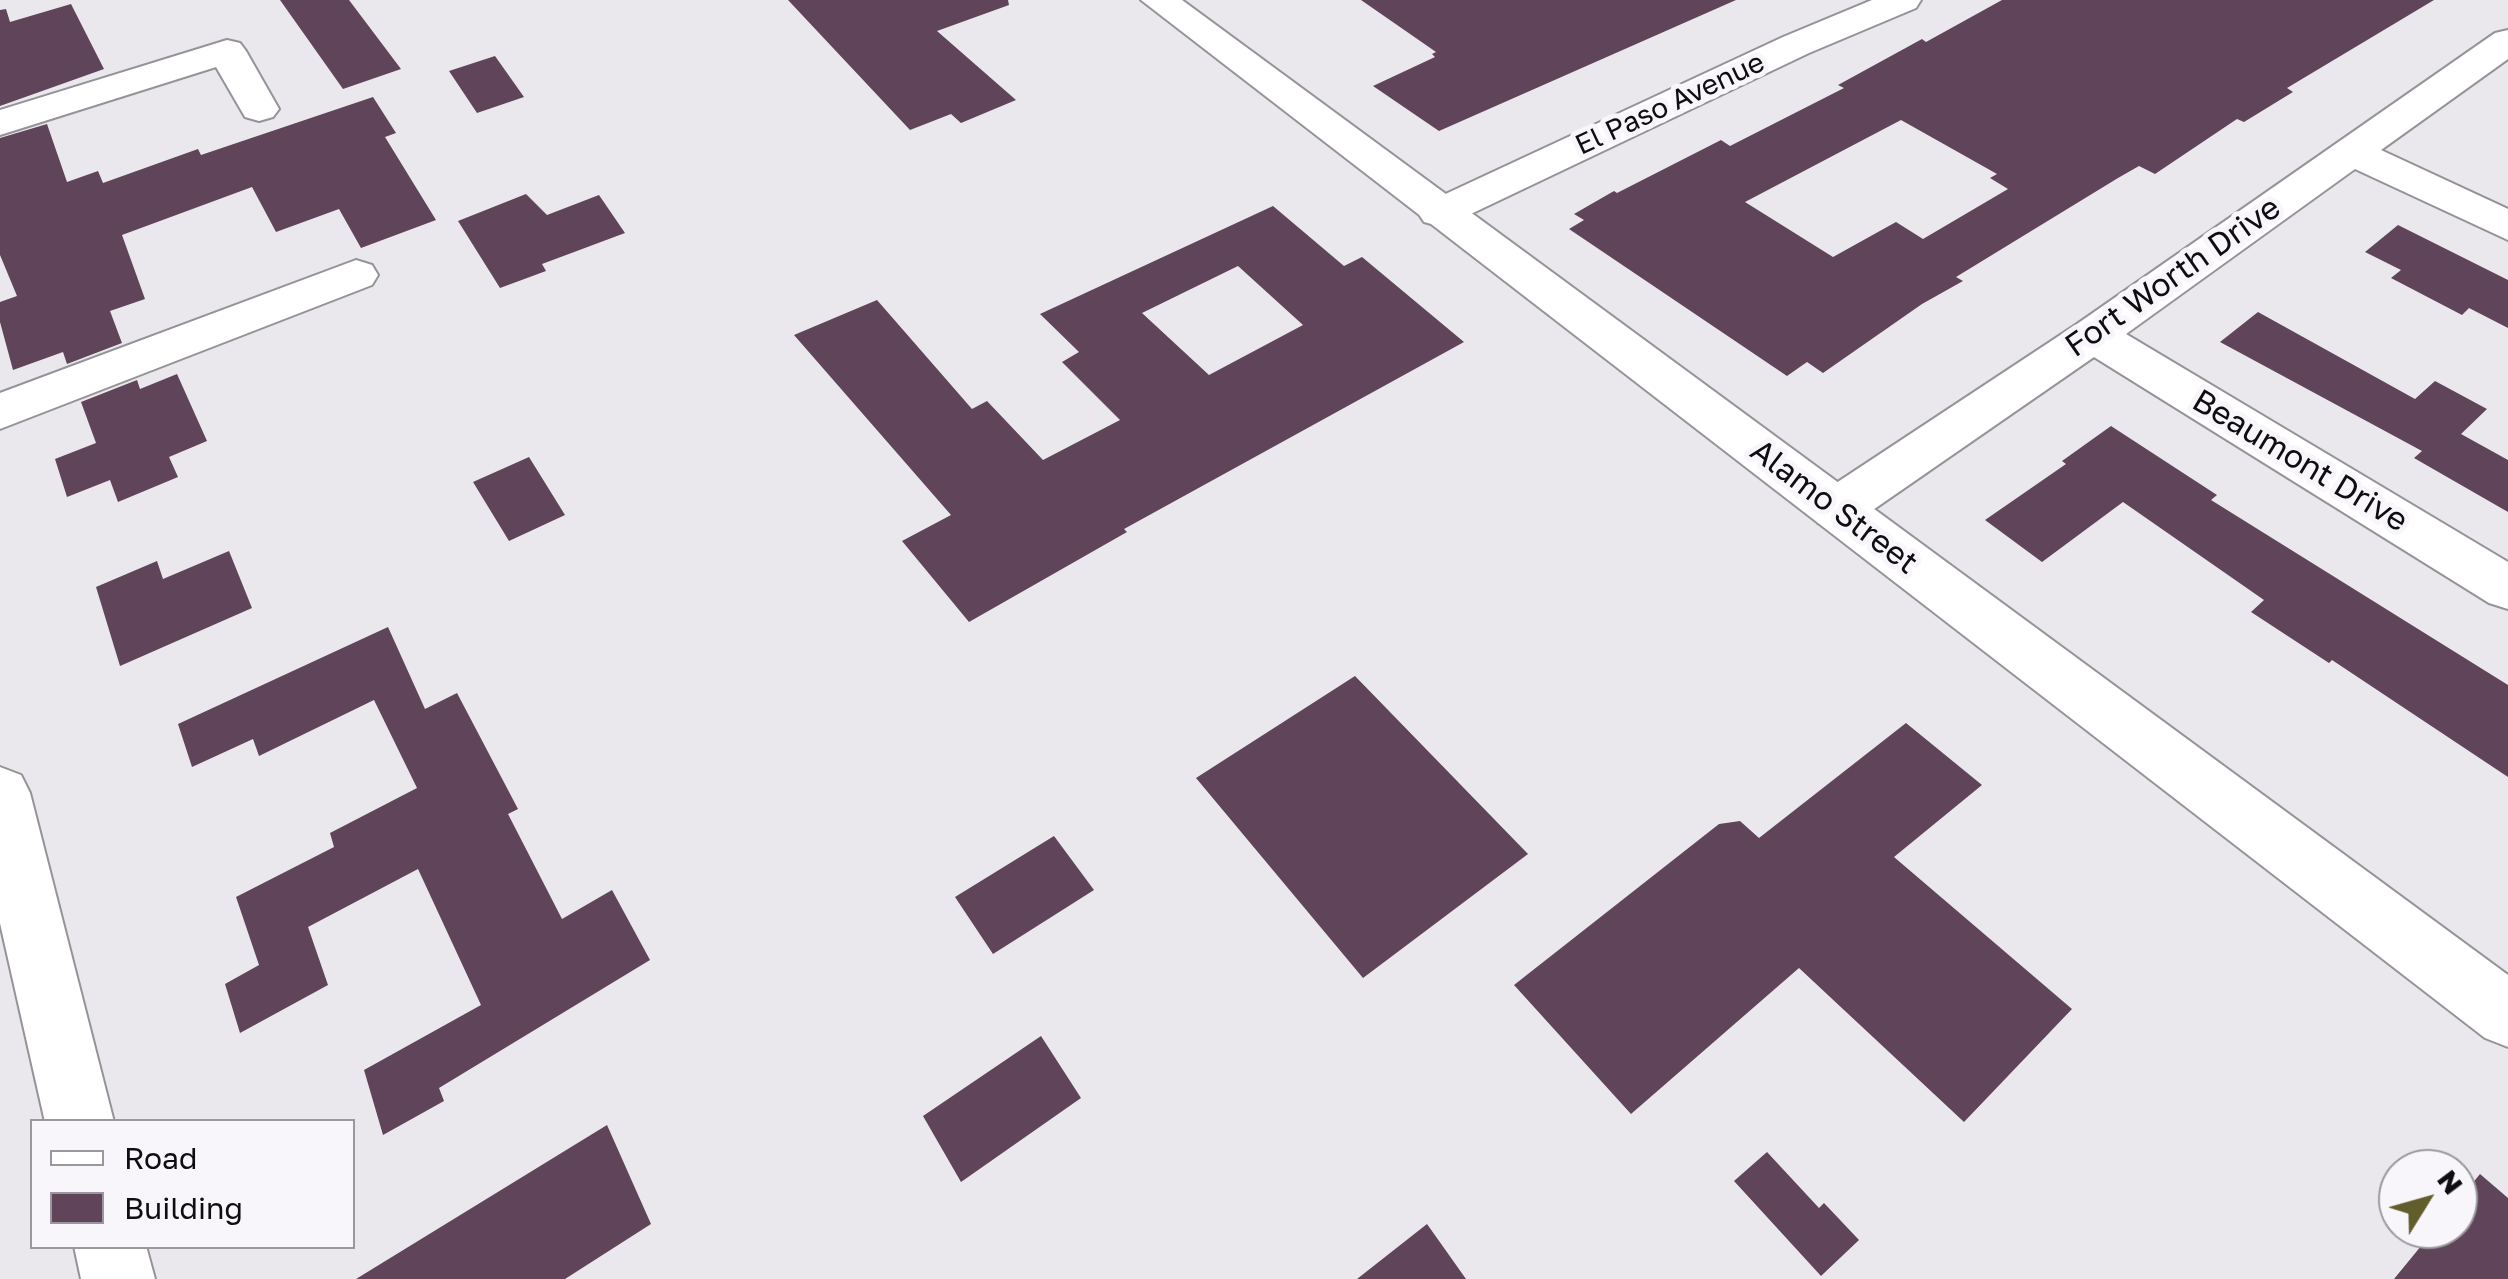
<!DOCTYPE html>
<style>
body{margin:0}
#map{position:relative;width:2508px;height:1279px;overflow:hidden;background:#eae8ed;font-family:"Golos Text",sans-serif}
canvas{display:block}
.legend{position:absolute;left:30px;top:1119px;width:325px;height:130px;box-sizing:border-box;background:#f8f5fb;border:2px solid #9a989d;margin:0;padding:12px 18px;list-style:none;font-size:30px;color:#0e0d0f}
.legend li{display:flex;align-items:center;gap:20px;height:50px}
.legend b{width:50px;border:2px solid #9a989d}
.north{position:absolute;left:2378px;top:1149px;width:100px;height:100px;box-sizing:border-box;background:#f8f5fb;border:2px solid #9a989d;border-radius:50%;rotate:53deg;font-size:28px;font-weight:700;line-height:40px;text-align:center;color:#0e0d0f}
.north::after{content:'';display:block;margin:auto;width:35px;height:45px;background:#615e2b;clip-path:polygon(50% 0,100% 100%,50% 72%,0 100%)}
</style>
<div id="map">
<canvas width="2508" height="1279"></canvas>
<ul class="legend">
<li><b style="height:12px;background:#fff"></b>Road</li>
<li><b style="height:28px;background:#604459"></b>Building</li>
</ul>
<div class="north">N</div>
</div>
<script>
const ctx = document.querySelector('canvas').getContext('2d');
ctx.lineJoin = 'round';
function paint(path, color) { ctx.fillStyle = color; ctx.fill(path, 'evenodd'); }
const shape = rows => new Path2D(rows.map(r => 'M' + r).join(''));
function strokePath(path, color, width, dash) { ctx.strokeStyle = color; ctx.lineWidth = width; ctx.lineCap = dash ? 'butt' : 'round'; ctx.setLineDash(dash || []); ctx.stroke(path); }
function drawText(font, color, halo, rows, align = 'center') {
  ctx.font = font + ' "Golos Text",sans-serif'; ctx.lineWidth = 10; ctx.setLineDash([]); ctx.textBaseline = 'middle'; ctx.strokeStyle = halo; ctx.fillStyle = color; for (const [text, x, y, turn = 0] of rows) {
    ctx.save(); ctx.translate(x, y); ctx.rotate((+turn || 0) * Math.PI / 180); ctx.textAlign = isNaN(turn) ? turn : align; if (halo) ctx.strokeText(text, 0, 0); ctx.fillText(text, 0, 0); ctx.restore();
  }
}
paint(shape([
 [280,0,349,0,401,69,343,89],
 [788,0,1008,0,1009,5,937,31,1016,100,961,123,951,114,910,130],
 [1361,0,1736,0,1439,131,1373,86,1435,57,1432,54,1436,52],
 [2002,0,2434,0,2287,88,2293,92,2244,122,2237,119,2155,174,2139,166,2118,178,1956,277,1963,281,1922,304,1823,373,1807,362,1787,376,1569,229,1584,220,1574,214,1614,191,1617,193,1721,140,1730,146,1844,88,1838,85,1922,39,1926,42],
 [1901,120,1997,174,1990,178,2008,189,1923,239,1896,222,1833,257,1745,202],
 [71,4,104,69,0,106,0,10,6,9,10,22],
 [495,56,524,97,477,113,449,71],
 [373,97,396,133,385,137,436,220,361,248,339,209,276,232,252,187,122,235,145,299,110,311,122,343,67,364,63,352,13,370,0,322,0,302,17,296,0,255,0,138,47,124,67,182,98,171,103,183,198,149,201,155],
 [526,194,547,215,599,195,625,233,542,264,546,271,500,288,458,221],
 [1273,206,1344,266,1362,257,1464,342,1124,529,1127,532,969,622,902,541,951,515,794,335,877,300,972,409,987,401,1043,460,1120,420,1062,362,1079,352,1040,314],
 [1238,266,1303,325,1209,375,1142,313],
 [2398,225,2508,280,2508,328,2469,308,2462,315,2391,278,2401,270,2365,252],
 [2258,312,2415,399,2435,381,2487,409,2461,434,2508,460,2508,512,2414,458,2422,451,2220,342],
 [177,374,207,441,169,457,178,477,118,502,110,480,67,497,55,459,96,443,81,402,137,380,140,389],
 [2111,426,2217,495,2211,500,2508,685,2508,777,2332,660,2329,663,2251,612,2264,600,2123,502,2042,562,1985,520,2066,464,2062,461],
 [529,457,565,515,509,541,473,482],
 [229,551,252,608,120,666,96,587,157,561,163,579],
 [388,627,425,709,457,693,518,809,508,814,562,919,612,890,650,960,439,1088,444,1101,383,1135,364,1070,481,1005,418,869,308,927,328,985,240,1033,225,984,259,965,236,897,334,847,330,833,417,788,374,700,259,756,253,739,192,767,178,724],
 [1355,676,1528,854,1363,978,1196,778],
 [1906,723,1982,785,1894,857,2072,1009,1964,1122,1799,968,1631,1114,1514,985,1719,824,1740,821,1759,838],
 [1054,836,1094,890,993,954,955,897],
 [1041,1036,1081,1098,961,1182,923,1116],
 [607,1125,651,1224,565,1279,356,1279],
 [1767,1152,1819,1208,1824,1203,1859,1240,1821,1276,1734,1181],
 [2480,1174,2508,1198,2508,1279,2394,1279,2435,1229,2458,1229,2458,1201],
 [1427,1224,1466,1279,1357,1279]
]), '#604459');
const minor = shape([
 [1872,0,1921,0,1916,8,1809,53,1454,222,1439,226,1424,222,1418,213,1424,204,1783,37,1872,0],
 [2508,30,2508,59,2381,150,2508,209,2508,240,2355,169,2126,334,2508,562,2508,609,2489,603,2094,357,1854,523,1836,528,1818,523,1810,509,1818,495,2077,324,2495,33,2508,30],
 [227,40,240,43,246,51,279,109,273,117,259,121,245,117,216,67,0,135,0,110,227,40],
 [356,260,372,265,378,275,372,285,0,429,0,393,356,260],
 [0,767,21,775,30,793,114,1122,45,1122,0,923,0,767],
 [74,1246,146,1246,155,1279,81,1279,74,1246]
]);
const major = shape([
 [1141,0,1182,0,2508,975,2508,1047,2485,1038,1141,0]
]);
strokePath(minor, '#949397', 4);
strokePath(major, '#949397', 4);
paint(minor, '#fff');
paint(major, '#fff');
drawText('28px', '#0e0d0f', '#f8f5fb', [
 ["El Paso Avenue",1670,104,-25]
]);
drawText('32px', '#0e0d0f', '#f8f5fb', [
 ["Fort Worth Drive",2173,277,-35],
 ["Beaumont Drive",2300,461,31],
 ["Alamo Street",1834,507,37]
]);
</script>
